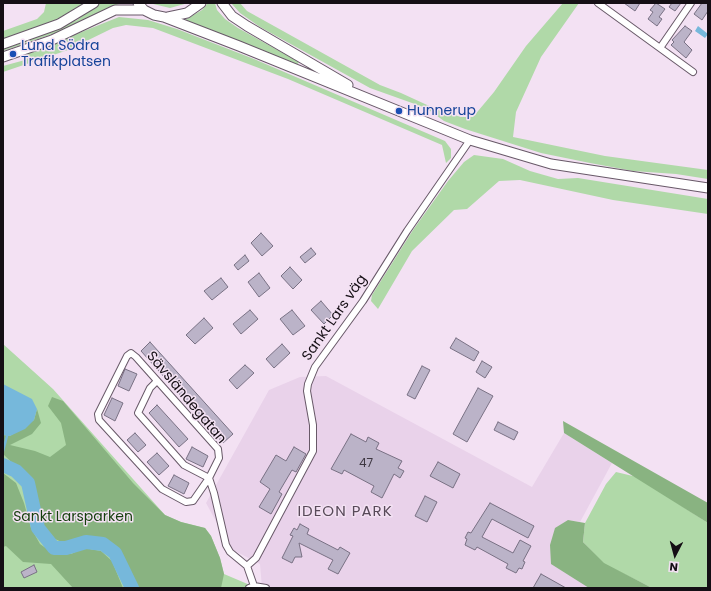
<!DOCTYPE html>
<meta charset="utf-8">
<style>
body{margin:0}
#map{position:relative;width:711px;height:591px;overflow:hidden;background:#f3e1f3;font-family:Poppins,sans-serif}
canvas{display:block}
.frame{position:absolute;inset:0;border:4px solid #150f15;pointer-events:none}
.north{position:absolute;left:655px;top:535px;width:40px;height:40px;-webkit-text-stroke:3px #f3e1f3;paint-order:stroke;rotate:186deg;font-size:11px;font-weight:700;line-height:16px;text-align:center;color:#150f15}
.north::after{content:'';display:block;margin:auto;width:14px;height:18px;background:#150f15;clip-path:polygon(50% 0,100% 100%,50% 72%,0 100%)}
</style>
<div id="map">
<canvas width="711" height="591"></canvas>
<div class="frame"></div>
<div class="north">N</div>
</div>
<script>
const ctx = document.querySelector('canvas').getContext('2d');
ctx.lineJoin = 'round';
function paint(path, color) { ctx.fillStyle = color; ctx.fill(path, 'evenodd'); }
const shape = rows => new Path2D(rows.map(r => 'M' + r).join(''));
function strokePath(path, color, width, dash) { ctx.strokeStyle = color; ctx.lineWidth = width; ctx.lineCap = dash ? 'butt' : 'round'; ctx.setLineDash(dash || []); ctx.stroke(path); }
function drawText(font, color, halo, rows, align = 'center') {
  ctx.font = font + ' Poppins,sans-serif'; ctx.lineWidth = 3; ctx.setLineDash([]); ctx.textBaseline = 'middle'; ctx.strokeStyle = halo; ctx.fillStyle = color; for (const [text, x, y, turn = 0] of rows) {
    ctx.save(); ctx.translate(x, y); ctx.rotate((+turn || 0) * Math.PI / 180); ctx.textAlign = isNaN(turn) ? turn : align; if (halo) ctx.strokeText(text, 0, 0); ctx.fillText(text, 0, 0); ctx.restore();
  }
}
paint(shape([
 [326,376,532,487,564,433,612,463,580,522,568,520,589,588,262,588,260,564,231,549,206,503,269,390,300,377]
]), '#e9d2ea');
paint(shape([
 [46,3,85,3,56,20,3,39,3,31,37,19,44,12],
 [99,3,122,3,110,7,58,32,3,51,3,47,77,20],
 [149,3,188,3,170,8],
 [208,3,215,3,217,10,225,19,238,28,299,62,297,65,185,20,202,10],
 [231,3,240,3,247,11,380,85,401,93,438,110,461,117,473,117,494,92,526,46,563,3,579,3,541,57,516,112,513,137,605,156,708,170,708,179,676,174,633,171,590,163,541,153,465,129,444,121,426,108,370,88,260,27,240,13],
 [119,17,148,20,177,29,254,59,445,141,451,149,451,158,446,163,442,145,288,79,153,28,126,25,113,28,68,50,3,72,3,66,25,60,24,55],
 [474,155,503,159,530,171,558,179,578,178,708,199,708,214,613,200,520,180,499,181,467,209,454,210,412,251,378,309,371,301,372,295,413,230,448,181,464,162],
 [3,344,53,389,165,515,181,522,205,528,211,536,220,558,224,574,257,588,3,588],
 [616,472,637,477,708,523,708,588,652,588,604,564,583,542,585,523,606,484]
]), '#b0d9a8');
paint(shape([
 [52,397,63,401,133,483,165,515,181,522,205,528,211,536,220,558,224,574,221,588,139,588,118,549,104,539,84,536,66,544,55,539,44,526,33,483,3,454,3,435,10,436,34,420,37,409,41,423,32,434,10,445,35,451,50,457,66,445,61,423,48,406],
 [563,421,708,503,708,523,564,433],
 [3,473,16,483,24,503,31,528,40,544,54,554,71,554,84,548,101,551,112,561,123,588,73,588,51,564,23,562,6,546,3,547],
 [568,520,585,523,583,542,604,563,652,588,589,588,551,564,550,545,555,528]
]), '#89b381');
paint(shape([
 [698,26,708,34,705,38,695,31],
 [3,384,32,399,37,409,34,420,25,429,10,436,3,435]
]), '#76b8db');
strokePath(shape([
 [3,451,7,436]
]), '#76b8db', 2.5);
strokePath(shape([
 [3,465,16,471,28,483,38,528,54,548,66,548,86,542,103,544,115,553,132,588]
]), '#76b8db', 14);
const building = shape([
 [624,3,640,3,635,11,624,3],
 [656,3,665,9,659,17,662,19,657,26,648,19,653,12,650,10,656,3],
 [672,3,681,3,675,11,669,7,672,3],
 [702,3,708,3,708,11,702,20,694,14,702,3],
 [685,26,692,31,684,42,692,50,686,58,671,45,674,42,672,40,685,26],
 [261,233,273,246,262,256,251,243,261,233],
 [311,248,316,254,305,263,300,257,311,248],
 [245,255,249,261,238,270,234,265,245,255],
 [290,267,302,280,293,289,281,276,290,267],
 [259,273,270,288,259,297,248,282,259,273],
 [221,278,228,287,212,300,204,291,221,278],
 [321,301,333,315,324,324,311,310,321,301],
 [250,310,258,319,241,334,233,324,250,310],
 [292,310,305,326,293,335,280,319,292,310],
 [204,318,213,328,195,344,186,335,204,318],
 [456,338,479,352,474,361,450,348,456,338],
 [150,342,233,434,223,443,141,351,150,342],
 [282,344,290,353,274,368,266,359,282,344],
 [482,361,492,367,485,378,476,372,482,361],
 [245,365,254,373,237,389,229,380,245,365],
 [422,366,430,370,415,399,407,395,422,366],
 [125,369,137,374,129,391,118,386,125,369],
 [478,388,493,396,467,442,453,434,478,388],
 [112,398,123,403,115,421,104,415,112,398],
 [157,405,188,439,179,447,149,413,157,405],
 [498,422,518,432,514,440,494,430,498,422],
 [135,433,146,445,138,452,127,440,135,433],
 [351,434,366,442,368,437,379,443,376,449,402,461,398,468,404,471,400,478,394,474,382,498,371,492,374,486,344,470,342,474,331,469,351,434],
 [192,447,208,456,203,467,186,459,192,447],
 [294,447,306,454,296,472,292,470,279,492,282,494,271,514,259,507,270,489,260,482,276,455,286,461,294,447],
 [157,453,169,466,159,475,147,462,157,453],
 [438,462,460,474,453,488,430,476,438,462],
 [174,475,189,483,184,494,168,486,174,475],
 [425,496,437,502,427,522,415,516,425,496],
 [490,503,534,526,528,538,492,519,482,537,513,553,520,540,531,546,523,561,525,562,522,569,519,568,516,573,506,568,508,564,477,547,475,550,465,545,467,539,465,538,468,532,471,533,490,503],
 [300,524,309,529,307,534,338,550,340,547,350,553,338,574,328,569,333,560,299,543,302,557,295,557,292,563,282,558,293,536,290,535,294,528,297,530,300,524],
 [34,565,37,572,24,578,21,572,34,565],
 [541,574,566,588,533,588,541,574]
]);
paint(building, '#bbb3c8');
strokePath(building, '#797184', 1);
const minor = shape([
 [598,3,693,72],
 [660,48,691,3],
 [157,381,150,388,138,413,184,465,209,478,193,501,186,502,162,489,99,420,98,414,127,356,131,353,136,357,218,449,219,458,209,478,214,493,226,545,230,552,247,566,254,586,249,588],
 [247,566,256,558,313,451,313,425,307,391,308,384,315,367,363,301,407,231,470,140],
 [254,586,266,588]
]);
const secondary = shape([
 [138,3,144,10,154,15,164,17,239,46,470,140,551,164,708,188],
 [222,3,232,16,247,26,348,85],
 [168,17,187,13,201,3],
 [3,44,59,24,94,3],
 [3,57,52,40,115,10,144,10]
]);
strokePath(minor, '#685968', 8);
strokePath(secondary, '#685968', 11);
strokePath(minor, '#fff', 6);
strokePath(secondary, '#fff', 9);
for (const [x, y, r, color] of [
 [13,54,4,"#1a4fb4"],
 [399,111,4,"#1a4fb4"]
]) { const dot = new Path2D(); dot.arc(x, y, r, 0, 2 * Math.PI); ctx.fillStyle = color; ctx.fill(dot); strokePath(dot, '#f3e1f3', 1.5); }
drawText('12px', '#3e3842', null, [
 ["47",366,464]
]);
drawText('14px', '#164399', '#f3e1f3', [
 ["Lund Södra",21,46],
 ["Trafikplatsen",21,62],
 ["Hunnerup",407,111]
], 'left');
drawText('14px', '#150f15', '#f3e1f3', [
 ["Sankt Lars väg",335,318,-55],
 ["Sävsländegatan",186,398,50]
]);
drawText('14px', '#143e0c', '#f3e1f3', [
 ["Sankt Larsparken",73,517]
]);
ctx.letterSpacing = '1px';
drawText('15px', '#584a59', '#f3e1f3', [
 ["IDEON PARK",345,512]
]);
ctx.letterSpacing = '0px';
</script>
